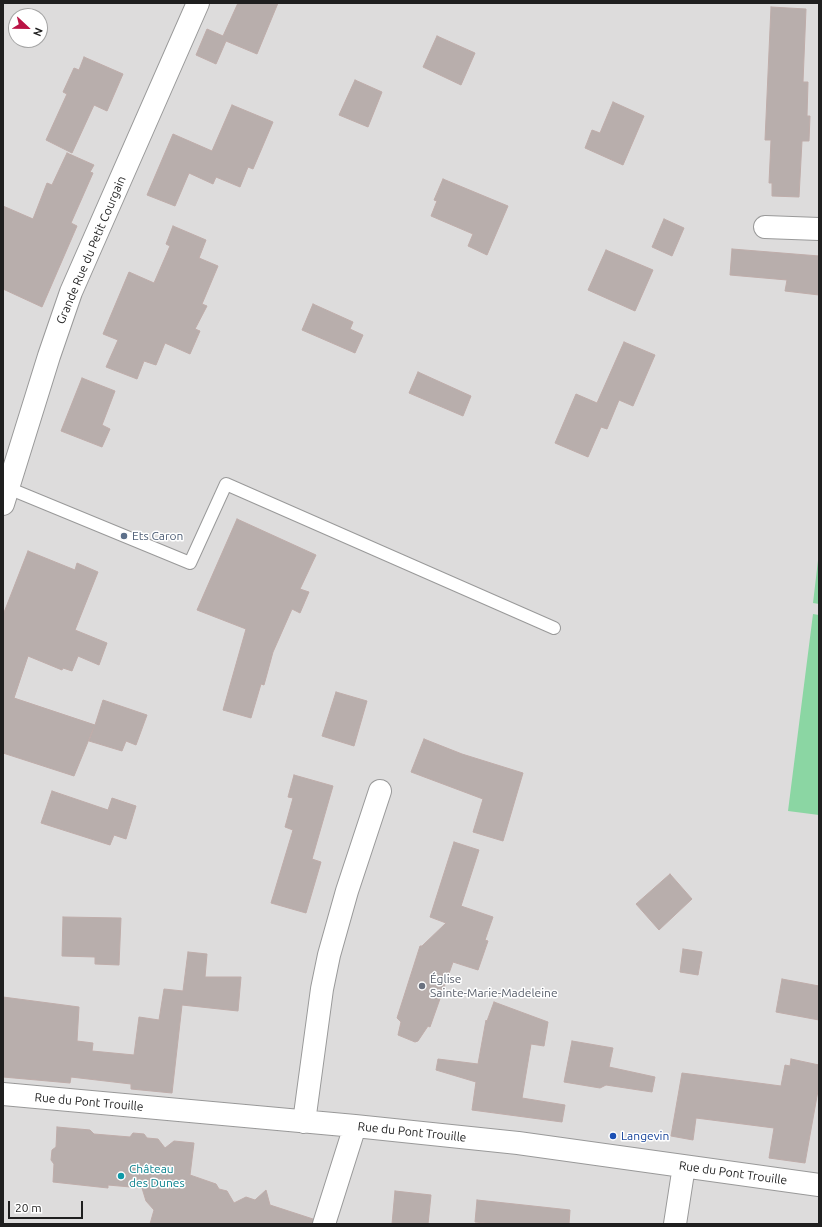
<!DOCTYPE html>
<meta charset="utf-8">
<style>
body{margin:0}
#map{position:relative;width:822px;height:1227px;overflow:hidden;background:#eee9e6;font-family:Ubuntu,sans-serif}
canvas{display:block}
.frame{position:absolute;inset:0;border:4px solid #1f1f1f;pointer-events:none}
.north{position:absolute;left:8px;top:8px;width:40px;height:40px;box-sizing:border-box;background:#fff;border:1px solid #a5a5a5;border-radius:50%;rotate:112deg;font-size:11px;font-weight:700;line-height:16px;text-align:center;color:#1f1f1f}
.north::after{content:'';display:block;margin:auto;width:14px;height:18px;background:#ba1345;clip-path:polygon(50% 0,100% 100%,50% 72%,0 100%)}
.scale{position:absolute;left:8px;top:1201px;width:75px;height:18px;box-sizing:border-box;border:2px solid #1f1f1f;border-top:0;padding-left:5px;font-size:12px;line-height:14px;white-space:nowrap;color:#1f1f1f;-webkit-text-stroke:3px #fff;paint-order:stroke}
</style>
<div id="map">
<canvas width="822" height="1227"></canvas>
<div class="frame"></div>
<div class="north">N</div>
<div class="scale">20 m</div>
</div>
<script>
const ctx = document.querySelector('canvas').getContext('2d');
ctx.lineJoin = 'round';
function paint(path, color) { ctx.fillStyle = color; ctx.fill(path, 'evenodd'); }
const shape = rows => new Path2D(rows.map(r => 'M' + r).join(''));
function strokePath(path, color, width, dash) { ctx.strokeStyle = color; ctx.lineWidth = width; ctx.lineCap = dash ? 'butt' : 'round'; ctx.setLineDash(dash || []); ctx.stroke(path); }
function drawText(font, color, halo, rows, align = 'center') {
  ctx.font = font + ' Ubuntu,sans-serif'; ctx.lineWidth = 3; ctx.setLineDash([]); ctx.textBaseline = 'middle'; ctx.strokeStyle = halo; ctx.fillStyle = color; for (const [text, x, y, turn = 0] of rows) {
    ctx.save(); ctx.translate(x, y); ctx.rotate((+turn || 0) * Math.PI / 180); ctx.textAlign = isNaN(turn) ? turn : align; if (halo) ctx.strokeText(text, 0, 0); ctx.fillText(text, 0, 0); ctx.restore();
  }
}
paint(shape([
 [3,3,819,3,819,1224,3,1224],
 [16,16,40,16,40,40,16,40]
]), '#dddcdc');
paint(shape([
 [819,552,819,604,813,603],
 [813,614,819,615,819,815,788,811]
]), '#8bd6a3');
const building = shape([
 [238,3,278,3,257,54,226,41,216,64,196,55,207,29,223,36,238,3],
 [771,7,806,9,803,82,808,82,807,116,810,116,809,141,802,141,799,197,772,196,772,183,769,183,771,140,765,140,771,7],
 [437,36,475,53,461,85,423,67,437,36],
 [84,57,123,74,107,111,94,105,72,153,46,140,67,94,63,92,74,68,79,70,84,57],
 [355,80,382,92,368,127,339,115,355,80],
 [613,102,644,116,623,165,585,148,592,130,600,133,613,102],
 [232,105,273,122,253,169,248,167,240,187,216,177,213,184,189,173,175,206,147,195,173,134,212,151,232,105],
 [67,153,94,165,90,172,93,173,71,223,77,226,42,307,3,289,3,206,33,219,47,183,52,185,67,153],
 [443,179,508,206,487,255,468,246,473,234,431,216,437,201,434,200,443,179],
 [664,219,684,228,672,256,652,247,664,219],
 [173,226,206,240,199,258,218,266,202,304,207,306,195,329,200,331,190,354,165,343,156,365,144,361,137,379,106,367,118,340,103,334,129,272,154,283,170,246,166,244,173,226],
 [732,249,819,256,819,295,785,291,787,280,730,275,732,249],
 [606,250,653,270,635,311,588,290,606,250],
 [313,304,353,322,350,329,363,335,355,353,302,330,313,304],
 [624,342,655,355,633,406,619,400,607,429,601,427,588,457,555,443,576,394,597,403,624,342],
 [418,372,471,396,463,416,409,393,418,372],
 [82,378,115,391,102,425,110,429,102,447,61,431,82,378],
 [237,519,316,555,300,589,309,592,300,613,292,609,273,652,264,685,261,684,251,718,223,710,246,629,197,610,237,519],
 [28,551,75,570,77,563,98,572,75,630,107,643,99,665,78,656,72,671,63,668,62,670,28,656,14,698,95,725,103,700,147,715,136,745,126,741,122,751,89,741,94,727,74,776,3,753,3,615,28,551],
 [336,692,367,701,354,746,322,736,336,692],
 [424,739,462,754,523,773,503,841,473,832,483,799,411,772,424,739],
 [294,775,333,786,312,859,321,862,306,913,271,903,293,830,285,827,293,798,288,797,294,775],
 [52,791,108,810,112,798,136,806,126,839,114,835,110,845,41,823,52,791],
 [454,842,479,850,461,906,493,917,485,940,488,941,478,970,453,962,430,1027,428,1026,418,1041,415,1042,398,1035,401,1022,397,1018,420,946,422,946,446,923,430,917,454,842],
 [670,874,692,899,659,930,636,904,670,874],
 [63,917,121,918,119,965,95,964,95,957,62,956,63,917],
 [683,949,702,952,698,975,680,972,683,949],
 [188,952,207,954,205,977,241,977,238,1011,182,1005,172,1093,131,1089,131,1084,71,1077,70,1083,3,1077,3,997,79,1007,77,1041,93,1043,92,1051,134,1055,139,1017,159,1020,164,989,183,991,188,952],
 [782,979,819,986,819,1020,776,1012,782,979],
 [494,1002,548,1022,544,1046,531,1044,522,1098,565,1105,562,1122,472,1110,476,1082,436,1070,438,1059,478,1064,486,1020,487,1021,494,1002],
 [572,1041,613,1048,609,1067,655,1077,652,1092,606,1085,600,1088,564,1082,572,1041],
 [791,1059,819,1065,819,1085,805,1163,769,1158,774,1128,696,1118,693,1140,671,1136,682,1073,781,1086,785,1065,790,1066,791,1059],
 [57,1127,90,1130,94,1134,130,1137,133,1133,144,1134,147,1138,158,1139,165,1148,174,1141,194,1143,190,1175,216,1184,219,1189,227,1191,234,1203,246,1197,255,1200,266,1190,270,1205,313,1219,312,1224,150,1224,154,1210,146,1201,142,1188,108,1185,108,1188,53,1182,54,1164,51,1160,52,1150,56,1147,57,1127],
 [395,1191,431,1195,428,1224,392,1224,395,1191],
 [477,1200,570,1210,569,1224,495,1224,475,1222,477,1200]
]);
paint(building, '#b8aeac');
strokePath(building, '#bfadaa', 1);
const service = shape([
 [8,488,190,563,226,484,554,628]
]);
const minor = shape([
 [765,227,819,229],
 [3,1094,355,1126,518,1143,819,1185],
 [304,1122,322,989,329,955,347,891,380,791],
 [324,1224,355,1126],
 [675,1224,684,1166]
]);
const tertiary = shape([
 [3,504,49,356,71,292,198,3]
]);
strokePath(service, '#999', 14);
strokePath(minor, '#999', 24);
strokePath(tertiary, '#999', 24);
strokePath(service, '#fff', 12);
strokePath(minor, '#fff', 22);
strokePath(tertiary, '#fff', 22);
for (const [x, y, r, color] of [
 [124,536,4,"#5c6f8a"],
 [422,986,4,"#6b7280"],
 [613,1136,4,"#1a4fb4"],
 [121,1176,4,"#0f9aa8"]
]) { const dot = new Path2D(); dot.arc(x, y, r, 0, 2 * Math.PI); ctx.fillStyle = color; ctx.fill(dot); strokePath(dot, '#fff', 1.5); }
drawText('12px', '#1f1f1f', '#fff', [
 ["Grande Rue du Petit Courgain",91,250,-67],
 ["Rue du Pont Trouille",89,1102,5],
 ["Rue du Pont Trouille",412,1132,6],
 ["Rue du Pont Trouille",733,1173,8]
]);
drawText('12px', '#4e5e75', '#fff', [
 ["Ets Caron",132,536]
], 'left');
drawText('12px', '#5b616d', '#fff', [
 ["Église",430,979],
 ["Sainte-Marie-Madeleine",430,993]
], 'left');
drawText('12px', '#164399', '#fff', [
 ["Langevin",621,1136]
], 'left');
drawText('12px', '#0d838f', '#fff', [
 ["Château",129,1169],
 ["des Dunes",129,1183]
], 'left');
</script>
